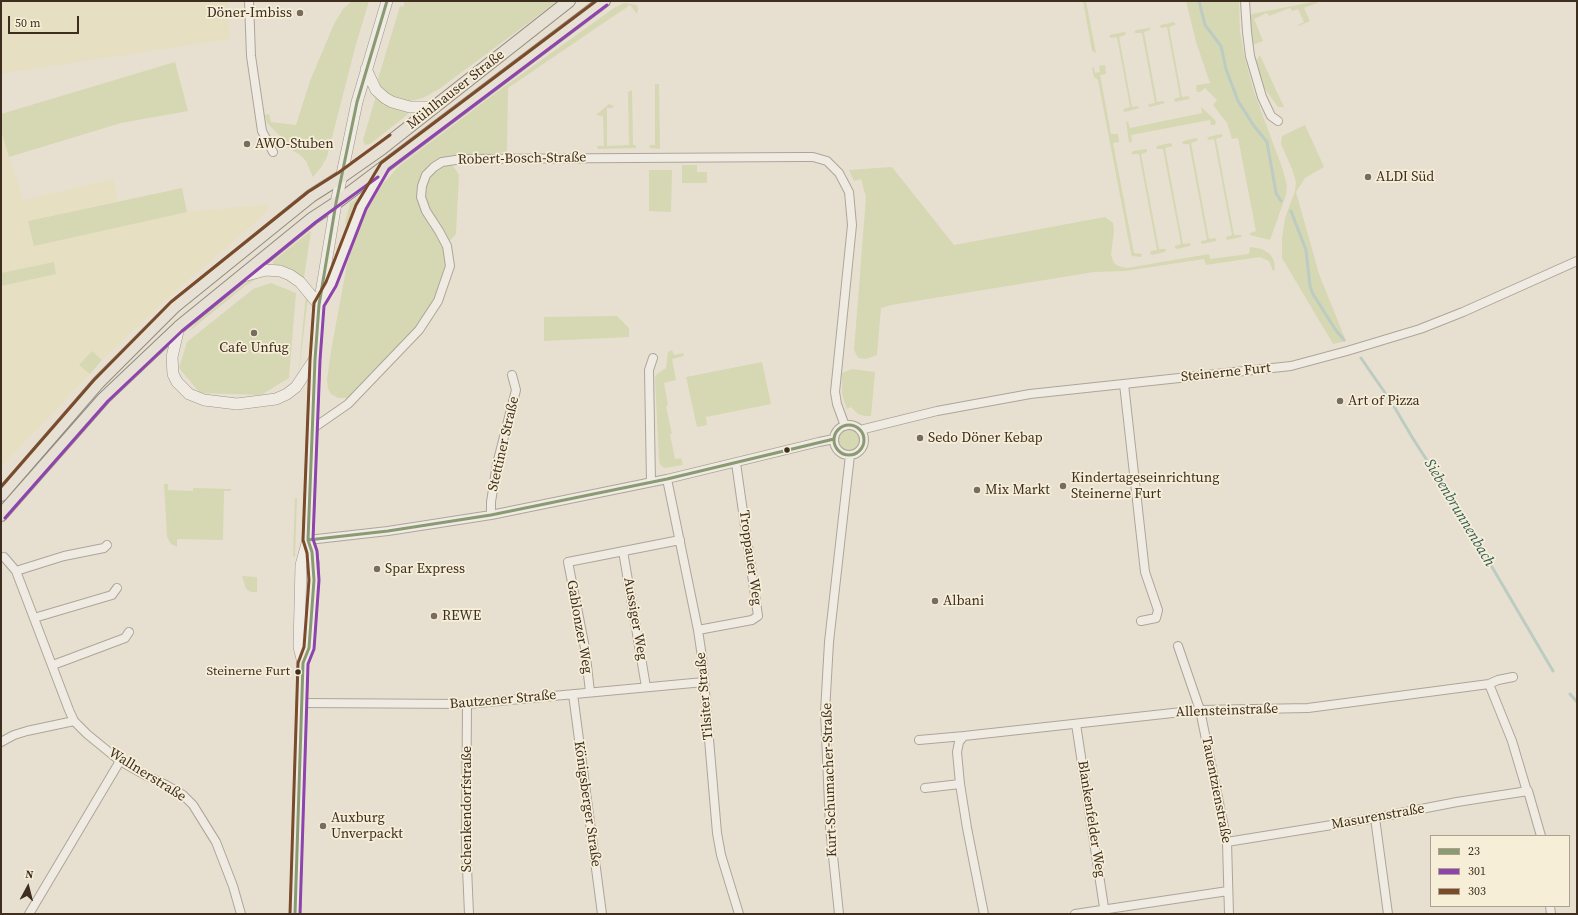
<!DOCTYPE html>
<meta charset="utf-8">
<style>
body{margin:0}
#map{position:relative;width:1578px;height:915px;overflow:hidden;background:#e7e0d1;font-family:"Source Serif 4",serif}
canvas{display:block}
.frame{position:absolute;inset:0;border:2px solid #3d2e20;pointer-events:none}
.legend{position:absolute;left:1430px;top:835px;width:140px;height:72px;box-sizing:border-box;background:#f7eed8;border:1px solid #ada18e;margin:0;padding:5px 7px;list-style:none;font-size:12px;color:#3d2e20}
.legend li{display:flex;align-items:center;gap:8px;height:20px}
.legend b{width:20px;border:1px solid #ada18e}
.north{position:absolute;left:8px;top:867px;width:40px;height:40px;-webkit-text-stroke:3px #f7eed8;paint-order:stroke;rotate:7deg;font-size:11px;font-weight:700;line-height:16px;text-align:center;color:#3d2e20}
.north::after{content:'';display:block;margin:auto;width:14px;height:18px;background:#3d2e20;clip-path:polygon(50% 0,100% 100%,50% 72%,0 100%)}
.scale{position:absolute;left:8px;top:16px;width:71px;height:18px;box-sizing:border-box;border:2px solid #3d2e20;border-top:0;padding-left:5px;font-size:12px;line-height:14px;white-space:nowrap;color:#3d2e20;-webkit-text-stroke:3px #f7eed8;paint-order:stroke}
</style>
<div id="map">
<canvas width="1578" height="915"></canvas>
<div class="frame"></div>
<ul class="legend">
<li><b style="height:5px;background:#8a9b73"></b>23</li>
<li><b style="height:5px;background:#8e44ad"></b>301</li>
<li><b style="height:5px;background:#7a4b2a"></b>303</li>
</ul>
<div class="north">N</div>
<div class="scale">50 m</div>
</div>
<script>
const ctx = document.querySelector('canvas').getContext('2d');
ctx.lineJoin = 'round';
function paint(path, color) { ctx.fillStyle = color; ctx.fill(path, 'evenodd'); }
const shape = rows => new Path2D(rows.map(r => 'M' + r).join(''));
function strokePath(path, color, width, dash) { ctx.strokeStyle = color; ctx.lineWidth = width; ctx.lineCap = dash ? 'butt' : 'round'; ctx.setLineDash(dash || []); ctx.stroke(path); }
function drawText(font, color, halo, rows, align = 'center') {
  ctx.font = font + ' "Source Serif 4",serif'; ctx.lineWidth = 3.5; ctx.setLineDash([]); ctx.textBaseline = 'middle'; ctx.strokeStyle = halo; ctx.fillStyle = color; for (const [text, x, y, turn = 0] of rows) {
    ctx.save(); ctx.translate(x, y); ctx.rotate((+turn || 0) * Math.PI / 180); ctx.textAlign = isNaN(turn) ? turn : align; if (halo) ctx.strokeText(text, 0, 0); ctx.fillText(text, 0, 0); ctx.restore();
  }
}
paint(shape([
 [1,1,228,1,230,39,1,74],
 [1,130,23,200,113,179,118,201,28,221,187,212,269,204,264,215,172,294,102,360,92,351,79,365,90,374,1,467,1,286,56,273,54,262,1,273]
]), '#e6dfc2');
paint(shape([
 [352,1,369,1,355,48,327,157,322,166,313,177,306,161,299,154,288,148,284,140,267,123,265,115,269,114,271,122,296,125,310,81,334,24,343,9],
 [405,1,558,1,439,89,423,98,406,102,395,99,381,89,378,79,400,6,403,7],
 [1083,1,1086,1,1096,53,1092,51],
 [1186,1,1239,1,1240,32,1245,59,1254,92,1283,170,1287,186,1286,195,1270,240,1250,235,1250,233,1256,231,1238,138,1232,139,1227,123,1213,105,1217,100,1205,88,1200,92,1197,92,1196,88,1197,85,1210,83,1196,42],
 [1317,1,1317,3,1304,8,1310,21,1299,26,1298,25,1304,22,1298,9,1292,11,1290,8,1269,16,1267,13,1254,19,1263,41,1253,45,1250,19,1252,14],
 [624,3,637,5,638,9,637,14,630,5,508,88,507,152,451,158,453,166,459,175,456,234,444,247,447,266,436,299,417,328,357,391,347,398,338,398,331,394,328,389,327,380,331,351,347,264,361,220,382,185,399,166,501,89,614,8],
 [1174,22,1176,24,1175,25,1169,27,1182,97,1188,96,1190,98,1189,99,1175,102,1174,99,1180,97,1167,27,1161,28,1160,26,1161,25],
 [1149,28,1150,28,1150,30,1144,32,1157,102,1163,101,1165,103,1150,107,1148,106,1149,104,1155,103,1142,33,1136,33,1134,32,1136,30],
 [1124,32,1126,33,1125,35,1119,37,1132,107,1138,106,1139,108,1125,112,1123,111,1124,109,1130,107,1117,37,1111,38,1109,36,1110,35],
 [1260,55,1275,88,1284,107,1278,107,1265,89,1256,61],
 [175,62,188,111,121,123,9,157,1,130,1,114],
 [1105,65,1106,74,1100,75,1111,134,1118,134,1119,142,1113,143,1134,253,1142,254,1141,257,1132,256,1131,253,1098,80,1094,77,1092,68,1094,67,1095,73,1100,72,1099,66],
 [655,84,659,84,660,149,650,148,649,145,655,145],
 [632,90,633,145,636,145,636,148,598,149,597,146,604,146,603,116,596,115,609,104,614,106,612,108,607,108,607,146,629,145,628,92],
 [376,96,408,111,408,113,407,115,370,144,365,145,363,140],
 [1201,107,1214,119,1216,122,1215,125,1211,125,1210,120,1131,135,1132,141,1130,143,1129,142,1126,121,1128,122,1130,128,1202,113],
 [1305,125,1324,167,1305,178,1296,192,1319,274,1346,341,1333,344,1282,258,1282,239,1285,218,1295,191,1296,182,1292,169,1281,144,1282,136],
 [1221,134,1223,135,1222,137,1216,139,1234,235,1242,235,1241,237,1227,240,1226,237,1232,235,1214,139,1209,140,1207,138,1208,137],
 [1196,138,1198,139,1197,141,1191,143,1209,239,1215,238,1217,240,1216,241,1202,244,1201,243,1201,241,1207,240,1189,144,1184,144,1182,143,1183,141],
 [1170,143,1172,144,1172,146,1165,148,1183,244,1189,243,1191,244,1190,246,1177,249,1175,248,1175,246,1181,244,1163,149,1158,149,1156,148,1157,146],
 [1146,149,1147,150,1147,152,1141,154,1159,249,1165,249,1166,250,1165,252,1152,255,1150,253,1151,251,1157,250,1139,154,1131,154,1133,151],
 [682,165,697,165,697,172,707,172,707,183,682,183],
 [892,167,954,245,1105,217,1113,223,1114,231,1111,255,1114,263,1118,266,1127,268,1209,254,1210,259,1249,254,1250,247,1262,249,1270,254,1274,261,1275,269,1273,271,1269,261,1260,257,1206,265,1204,259,1125,271,1094,272,891,305,881,308,877,355,866,359,858,358,854,350,866,197,861,179,854,181,849,170],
 [649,170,672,170,671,212,649,211],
 [182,188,187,212,34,246,28,221],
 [359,197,359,199,346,225,345,223,350,203],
 [311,231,304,278,291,269,273,264,273,261],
 [54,262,56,274,1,286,1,273],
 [273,273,296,283,273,274,261,276,245,286,187,333,197,322,246,283,256,277],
 [271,283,296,293,289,378,261,395,200,393,179,368,187,342,253,289],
 [306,294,308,298,298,378],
 [617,316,629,328,629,337,544,341,544,317],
 [672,350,674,355,683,353,684,356,672,359,676,380,664,383,668,405,666,406,672,434,670,434,675,459,681,458,683,465,665,468,661,466,659,462,655,377,657,374,666,368,668,352],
 [92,351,102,360,90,374,79,365],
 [762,362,771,404,706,417,707,425,697,427,686,377],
 [852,369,875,372,871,416,864,416,858,414,851,407,847,409,844,401,842,393,842,373],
 '837 440a12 12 0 1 1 24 0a12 12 0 1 1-24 0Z',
 [164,484,168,484,168,490,193,491,193,488,231,489,231,491,224,491,223,540,177,539,177,547,171,544,167,537],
 [295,498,297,498,295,557,293,556],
 [242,576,257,577,257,592,251,592,246,589]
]), '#d6d7b3');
strokePath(shape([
 [1199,1,1205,25,1221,46,1226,69,1238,101,1254,126,1267,142,1276,193,1281,201],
 [1291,211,1306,250,1310,286,1313,294,1335,329,1344,340],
 [1361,358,1392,403,1412,437,1458,509,1553,671],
 [1570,694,1577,702]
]), '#bcccc2', 3);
const street = shape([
 [249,1,251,56,262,131,273,152],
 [1245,1,1247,32,1250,56,1262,97,1271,116,1278,121],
 [1124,384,1145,572,1158,610,1156,618,1141,621],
 '834 440a15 15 0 1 1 30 0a15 15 0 1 1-30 0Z',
 [312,429,348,404,419,330,438,301,450,266,447,246,439,231,426,211,421,197,422,186,426,175,434,167,442,162,462,159,802,157,813,157,827,161,839,173,849,192,852,225,835,392,837,404,845,426],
 [860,430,937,411,1030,394,1291,366,1347,351,1420,329,1463,312,1577,261],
 [667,479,698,630,702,657,717,833,721,855,739,914],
 [651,482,649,370,653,358],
 [491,515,491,502,497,464,516,390,512,375],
 [308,540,388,531,491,515,667,479,819,442,834,439],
 [623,551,646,687],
 [4,557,16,571,69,710,74,721,87,734,120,761,143,774,166,785,183,795,193,805,216,842,233,886,241,914],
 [16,571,64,556,104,548,107,545],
 [34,618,112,595,117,588],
 [698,630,752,620,758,616,736,463],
 [1178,646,1200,710,1227,842,1229,914],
 [53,665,125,638,129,632],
 [1489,684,1512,741,1526,788,1528,791,1541,836],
 [590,692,585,648,568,562,680,540],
 [573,694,602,914],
 [301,703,467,704,704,682],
 [467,704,466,844,469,914],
 [1076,724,1105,914],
 [919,740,964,736],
 [1,742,14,735,27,731,74,721],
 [925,788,960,784],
 [1375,818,1388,914],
 [1227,842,1375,818,1457,802,1528,791],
 [1550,906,1551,914],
 [29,914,120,761],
 [839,914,830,827,825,712,829,642,850,455],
 [984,914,967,828,960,784,957,752,959,742,964,736,1200,710,1308,708,1489,684,1498,680,1513,677],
 [1075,914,1228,891]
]);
const secondary = shape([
 [366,69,376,90,385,98,392,102,410,107,435,107],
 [240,277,266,270,280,271,290,275,300,282,319,305],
 [323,299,331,284,361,207,383,168],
 [179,327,172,357,173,374,177,382,189,394,204,400,237,404,276,399,287,394,296,387,314,360],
 [303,663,299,647,301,565,308,540,315,360,319,305,336,203,357,102,387,1],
 [295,914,303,663,309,648,314,580,314,566,312,552,308,540]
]);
const primary = shape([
 [1,495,98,383,175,306,311,196,341,177,381,149,569,1],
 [1,515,104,398,179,327,313,218,336,203,604,1]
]);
strokePath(street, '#ada599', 10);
strokePath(secondary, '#9c958a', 12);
strokePath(primary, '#928b80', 14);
strokePath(street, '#efebe3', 8);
strokePath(secondary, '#efebe3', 11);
strokePath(primary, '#e6e1d4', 12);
strokePath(shape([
 '834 440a15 15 0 1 1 30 0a15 15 0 1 1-30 0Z',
 [308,540,388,531,491,515,667,479,834,439],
 [295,914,303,663,309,648,314,580,312,552,308,540,315,360,319,305,336,203,357,102,387,1]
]), '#8a9b73', 3);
strokePath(shape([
 [5,518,108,401,182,331,316,222,378,177],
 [300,914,308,664,314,649,319,580,317,551,313,539,320,360,324,306,336,286,366,209,389,169,607,5]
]), '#8e44ad', 3);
strokePath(shape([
 [1,487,94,380,171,302,308,192,338,173,390,135],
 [290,914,298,663,304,647,309,580,307,553,303,540,310,360,314,303,326,282,356,205,381,163,596,1]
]), '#7a4b2a', 3);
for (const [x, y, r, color] of [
 [300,13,4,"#786c5e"],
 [247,144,4,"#786c5e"],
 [1368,177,4,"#786c5e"],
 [254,333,4,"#786c5e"],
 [1340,401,4,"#786c5e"],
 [920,438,4,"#786c5e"],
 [787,450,3.5,"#3d2e20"],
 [1063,486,4,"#786c5e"],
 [977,490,4,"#786c5e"],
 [377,569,4,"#786c5e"],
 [935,601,4,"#786c5e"],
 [434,616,4,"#786c5e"],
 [298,672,3.5,"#3d2e20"],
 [323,826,4,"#786c5e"]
]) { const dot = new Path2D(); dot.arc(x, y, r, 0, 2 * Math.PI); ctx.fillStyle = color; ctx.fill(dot); strokePath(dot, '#f7eed8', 1.5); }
drawText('13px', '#3d2e20', '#f7eed8', [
 ["Steinerne Furt",290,672]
], 'right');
drawText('14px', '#3d2e20', '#f7eed8', [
 ["Döner-Imbiss",292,13,"right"],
 ["AWO-Stuben",255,144],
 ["ALDI Süd",1376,177],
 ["Cafe Unfug",254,348,"center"],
 ["Art of Pizza",1348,401],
 ["Sedo Döner Kebap",928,438],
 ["Kindertageseinrichtung",1071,478],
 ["Steinerne Furt",1071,494],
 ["Mix Markt",985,490],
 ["Spar Express",385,569],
 ["Albani",943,601],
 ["REWE",442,616],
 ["Auxburg",331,818],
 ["Unverpackt",331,834]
], 'left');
drawText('14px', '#3d2e20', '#f7eed8', [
 ["Mühlhauser Straße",456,90,-38],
 ["Robert-Bosch-Straße",522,159,-1],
 ["Steinerne Furt",1226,373,-6],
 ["Stettiner Straße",504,444,-77],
 ["Troppauer Weg",750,558,82],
 ["Aussiger Weg",635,619,80],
 ["Gablonzer Weg",579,627,80],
 ["Tilsiter Straße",705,696,-95],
 ["Bautzener Straße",503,700,-5],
 ["Allensteinstraße",1227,711,-2],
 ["Wallnerstraße",147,775,32],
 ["Kurt-Schumacher-Straße",830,780,-92],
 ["Tauentzienstraße",1216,790,79],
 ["Königsberger Straße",587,804,82],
 ["Schenkendorfstraße",467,809,-90],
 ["Masurenstraße",1378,817,-10],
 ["Blankenfelder Weg",1091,819,81]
]);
drawText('italic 15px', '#2f5d5a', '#f7eed8', [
 ["Siebenbrunnenbach",1459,513,59]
]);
</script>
